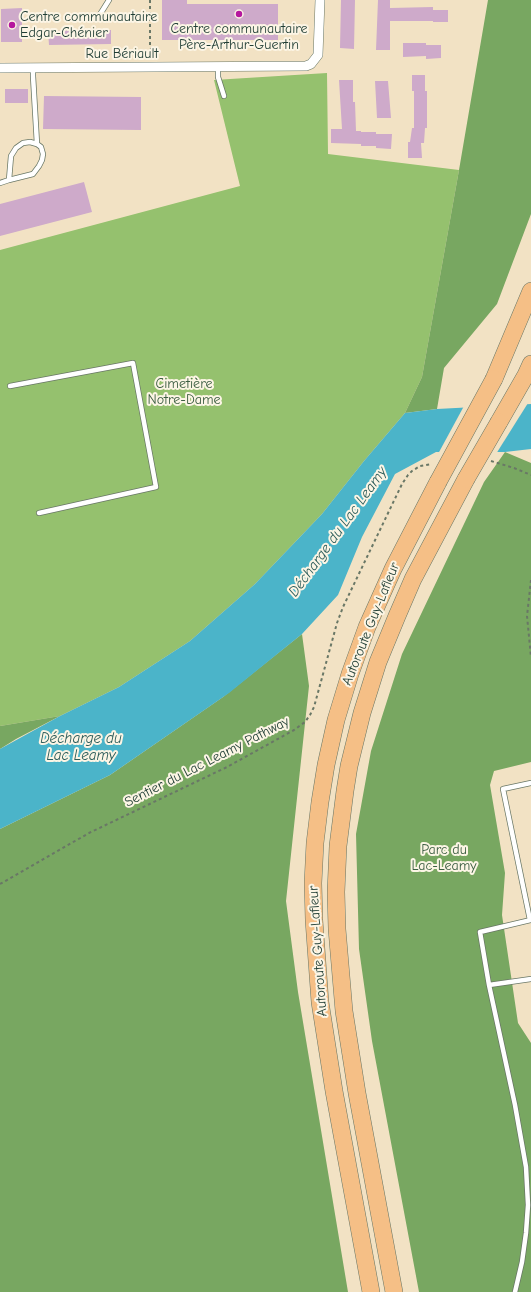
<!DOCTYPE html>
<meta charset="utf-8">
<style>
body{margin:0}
canvas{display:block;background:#f2e2c4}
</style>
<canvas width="531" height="1292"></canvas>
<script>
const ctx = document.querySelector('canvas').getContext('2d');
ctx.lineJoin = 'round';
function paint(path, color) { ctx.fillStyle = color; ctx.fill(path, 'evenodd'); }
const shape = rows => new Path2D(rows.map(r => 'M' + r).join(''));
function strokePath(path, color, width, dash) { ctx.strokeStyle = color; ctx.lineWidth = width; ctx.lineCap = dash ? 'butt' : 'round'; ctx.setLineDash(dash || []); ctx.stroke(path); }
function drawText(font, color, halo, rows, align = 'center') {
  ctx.font = font + ' "Comic Neue",sans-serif'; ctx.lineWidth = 4; ctx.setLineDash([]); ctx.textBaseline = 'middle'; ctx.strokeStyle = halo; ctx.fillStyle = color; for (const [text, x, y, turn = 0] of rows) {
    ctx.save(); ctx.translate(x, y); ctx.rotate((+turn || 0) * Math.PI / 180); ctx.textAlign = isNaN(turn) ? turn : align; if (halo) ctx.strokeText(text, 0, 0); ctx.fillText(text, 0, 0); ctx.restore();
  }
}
paint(shape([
 [327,73,328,154,459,170,422,377,405,413,364,461,322,514,255,584,190,641,119,687,60,716,0,726,0,250,240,186,214,80]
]), '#95c16e');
paint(shape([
 [488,0,531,0,531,214,497,304,444,368,437,409,405,413,422,377,459,170],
 [505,452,531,463,531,762,494,771,490,785,505,873,502,915,518,1023,531,1043,531,1292,419,1292,372,1041,359,949,356,834,371,751,402,654,484,482],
 [302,634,309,686,286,901,298,992,348,1292,0,1292,0,829,110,775,223,697],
 [60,716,16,739,0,749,0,726]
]), '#78a761');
paint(shape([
 [531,404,531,449,505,452,436,452,395,474,362,537,338,595,302,634,229,693,110,775,0,829,0,749,60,716,119,687,190,641,255,584,322,514,364,461,405,413,437,409]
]), '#4bb4c9');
paint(shape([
 [528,403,496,454,438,454,464,406]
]), '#f2e2c4');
paint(shape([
 [162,0,187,0,187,4,278,4,278,40,162,40],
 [341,0,355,0,354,49,340,48],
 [378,0,390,0,390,8,433,7,433,10,448,10,448,22,433,22,433,21,390,21,390,50,376,50],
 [22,8,22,42,1,42,1,9],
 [111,30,111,44,49,45,48,31],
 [403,43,426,43,426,45,441,45,441,58,426,59,426,56,403,57],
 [412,75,425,75,425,91,427,91,427,128,425,128,424,143,421,143,422,158,408,158,408,142,410,142,412,128,414,128,414,91,412,91],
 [339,80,353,80,353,102,355,102,356,131,361,131,361,132,376,132,376,134,392,134,391,149,376,148,376,146,361,146,361,144,331,143,331,129,342,129],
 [375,81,388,81,391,118,377,118],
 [5,89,28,89,28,103,5,103],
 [44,96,141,97,141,130,43,129],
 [84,182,92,212,0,236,0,204]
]), '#ceaaca');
const service = shape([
 [99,16,109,0],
 [218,67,218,77,224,96],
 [33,68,33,76,37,144],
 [0,183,9,180,33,174,39,166,42,160,43,154,41,147,37,144,30,142,23,143,16,148,11,156,9,180],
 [10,386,133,363,156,487,39,513],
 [530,920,503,789,531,783],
 [489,985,531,979],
 [515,1292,522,1262,526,1233,528,1205,526,1167,515,1105,489,985,480,932,531,920]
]);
const minor = shape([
 [0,68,306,66,311,64,318,55,320,0]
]);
const motorway = shape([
 [494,379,531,291],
 [499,422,526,375,531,364],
 [371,1292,334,1091,320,1002,314,920,313,883,315,843,320,802,326,765,336,720,350,674,367,627,393,569,438,482],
 [394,1292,357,1093,344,1011,337,929,336,892,338,846,345,791,349,766,362,713,378,662,397,616,413,579,466,479]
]);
strokePath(service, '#697766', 6);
strokePath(minor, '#697766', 10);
strokePath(motorway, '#697766', 18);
strokePath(shape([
 [150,0,150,47,152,50,152,58],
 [491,461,514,468,531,475],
 [531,580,527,616,531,657],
 [0,884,89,833,227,767,294,730,305,722,310,715,314,707,337,623,343,607,402,484,408,475,412,471,420,466,432,464]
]), '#697766', 2, [3, 3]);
strokePath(service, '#fff', 4.5);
strokePath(minor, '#fff', 9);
strokePath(motorway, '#f5bf86', 17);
const motorwayBridge = shape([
 [466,479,499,422],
 [438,482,494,379]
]);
strokePath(motorwayBridge, '#697766', 18, []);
strokePath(motorwayBridge, '#f5bf86', 17);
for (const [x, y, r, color] of [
 [239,14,4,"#b5179e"],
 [12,25,4,"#b5179e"]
]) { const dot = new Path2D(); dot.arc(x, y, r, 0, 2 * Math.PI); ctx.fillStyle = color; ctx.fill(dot); strokePath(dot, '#fcf5e5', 1.5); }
drawText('14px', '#1f3d34', '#fcf5e5', [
 ["Centre communautaire",20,17],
 ["Edgar-Chénier",20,33],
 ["Centre communautaire",239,29,"center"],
 ["Père-Arthur-Guertin",239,45,"center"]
], 'left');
drawText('14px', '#1f3d34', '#fcf5e5', [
 ["Rue Bériault",122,54],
 ["Autoroute Guy-Lafleur",371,624,-68],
 ["Sentier du Lac Leamy Pathway",207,762,-27],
 ["Autoroute Guy-Lafleur",318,951,-94]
]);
drawText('14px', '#3c5e42', '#fcf5e5', [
 ["Cimetière",184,384],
 ["Notre-Dame",184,400],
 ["Parc du",444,850],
 ["Lac-Leamy",444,866]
]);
drawText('italic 15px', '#2a5b59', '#fcf5e5', [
 ["Décharge du Lac Leamy",338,532,-54],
 ["Décharge du",81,739],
 ["Lac Leamy",81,756]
]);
</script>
